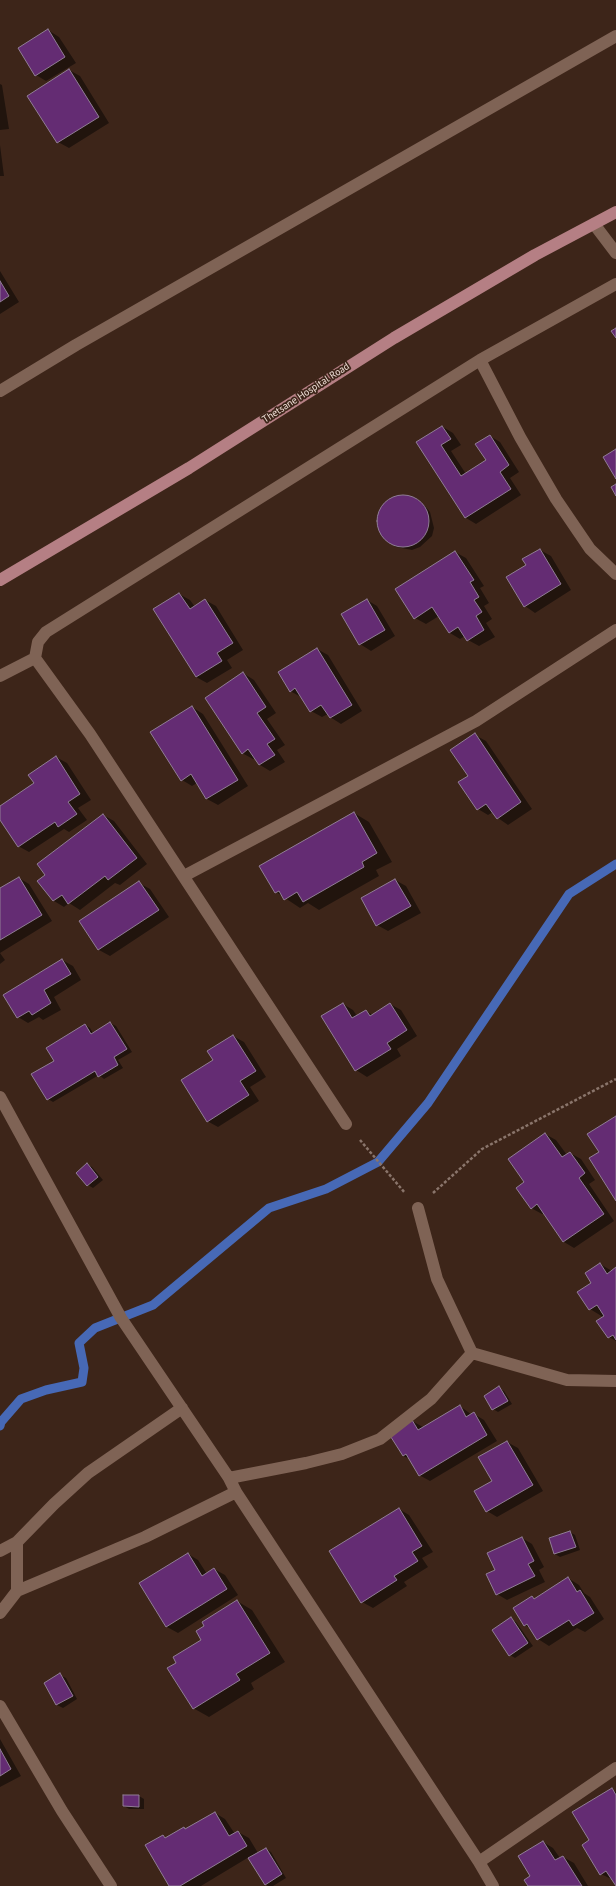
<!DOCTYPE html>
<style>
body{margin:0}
canvas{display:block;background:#3d2519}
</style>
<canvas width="616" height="1886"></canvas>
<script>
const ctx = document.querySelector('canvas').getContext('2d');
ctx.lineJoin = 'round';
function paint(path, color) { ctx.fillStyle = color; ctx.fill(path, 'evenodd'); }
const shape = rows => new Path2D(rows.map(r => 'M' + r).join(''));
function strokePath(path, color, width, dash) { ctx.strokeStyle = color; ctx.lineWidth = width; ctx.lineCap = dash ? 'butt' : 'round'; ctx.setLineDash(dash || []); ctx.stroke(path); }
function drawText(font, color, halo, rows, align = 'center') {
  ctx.font = font + ' "PT Sans",sans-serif'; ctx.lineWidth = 3.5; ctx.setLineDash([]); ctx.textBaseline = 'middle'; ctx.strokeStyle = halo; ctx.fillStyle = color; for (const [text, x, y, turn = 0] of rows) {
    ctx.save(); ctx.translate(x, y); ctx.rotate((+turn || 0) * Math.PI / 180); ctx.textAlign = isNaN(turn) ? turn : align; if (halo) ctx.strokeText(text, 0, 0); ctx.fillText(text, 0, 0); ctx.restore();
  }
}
paint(shape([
 [48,30,59,37,76,63,46,81,36,75],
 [69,70,80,76,109,123,69,148,58,142],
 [0,84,2,85,9,129,0,130],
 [0,145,4,176,0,176],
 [0,271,19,302,0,314],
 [443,427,453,433,461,445,451,451,466,474,487,460,490,436,500,442,519,472,510,478,521,495,476,524,466,518,418,443],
 [403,496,425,506,430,512,434,528,432,536,420,547,412,550,396,547,390,543,380,531,378,523,382,507,395,497],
 [540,550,551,556,571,590,535,613,525,606,527,565],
 [455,552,466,558,484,586,480,588,489,603,484,606,492,619,486,623,495,637,479,646,468,640,465,636,460,639,450,633,439,616,426,624,415,618],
 [179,594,190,600,195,607,205,600,216,606,243,650,227,660,232,668,207,683,196,677],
 [367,600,377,606,395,636,371,651,360,644,343,614],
 [317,649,328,655,362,711,341,724,330,717,328,714,322,717,311,711,301,697,290,691],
 [243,673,254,680,276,713,267,719,285,745,277,750,285,762,270,771,260,765,255,758,253,759,242,753],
 [192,707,203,714,248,786,218,805,207,799,197,783,192,786,182,780],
 [475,735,486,741,532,809,508,825,498,818,493,812,488,815,478,809,469,776],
 [56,757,67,763,91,800,78,808,87,820,69,832,64,829,29,852,18,846,0,818,0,807,35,784],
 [354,813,369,822,392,862,376,870,379,876,319,910,308,903,300,908,276,892],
 [103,815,114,821,147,864,120,885,115,883,80,910,69,903,64,907,54,901,39,881],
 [19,878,29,884,52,921,0,953,5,960,0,964,0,889],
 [395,880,406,886,421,913,388,931,377,925],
 [139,883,150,889,169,917,110,956,99,950,81,922],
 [62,960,73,966,81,980,54,997,61,1010,43,1020,39,1017,28,1023,18,1017],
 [343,1004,353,1010,357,1016,366,1011,373,1015,390,1004,401,1010,417,1036,397,1049,401,1056,367,1077,356,1070,323,1016],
 [110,1023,116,1026,132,1052,118,1060,123,1068,104,1079,99,1075,53,1102,48,1099,55,1061,85,1025,90,1028,93,1033],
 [233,1036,244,1042,266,1077,250,1087,259,1101,218,1127,207,1121,214,1060],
 [545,1134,556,1140,567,1155,570,1153,581,1159,595,1180,589,1184,614,1221,574,1248,564,1242,544,1213,542,1214,531,1208,526,1182],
 [87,1164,92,1167,103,1180,93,1188,88,1185],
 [600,1264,612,1271,616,1269,616,1341,609,1337,603,1317,590,1309],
 [499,1388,504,1391,512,1404,498,1412,493,1409],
 [460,1406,472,1415,474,1414,484,1420,497,1441,430,1481,419,1475,410,1459,403,1456,412,1421,423,1427],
 [507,1442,518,1448,543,1491,497,1517,487,1511],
 [399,1509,409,1515,433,1552,422,1558,428,1567,404,1582,407,1586,373,1608,362,1602],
 [570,1532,575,1535,580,1550,560,1557,555,1554],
 [522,1538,532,1544,544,1567,539,1570,545,1582,507,1600,497,1594,496,1571],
 [188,1554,198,1560,207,1574,214,1569,225,1575,238,1595,178,1633,167,1627,140,1584],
 [568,1578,579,1585,584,1593,590,1597,604,1619,585,1632,577,1628,549,1646,538,1639,531,1629,525,1625,532,1597,535,1599],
 [237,1601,252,1610,285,1662,251,1683,254,1689,209,1717,193,1708,177,1664,202,1640],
 [511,1619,516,1622,533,1646,515,1658,510,1655],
 [60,1675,66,1678,77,1699,63,1708,57,1705,45,1683],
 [0,1739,21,1776,0,1787],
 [612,1789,616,1792,616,1885,613,1880,601,1874,583,1845,591,1840],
 [124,1796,139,1796,144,1799,144,1809,129,1809,124,1806],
 [215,1813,225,1819,235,1834,238,1832,249,1838,258,1853,266,1849,271,1852,286,1878,273,1886,268,1886,265,1884,249,1857,201,1886,171,1886,163,1836,167,1838,184,1828,187,1830],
 [543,1842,553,1848,560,1858,563,1857,574,1863,588,1886,529,1886]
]), '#0007');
strokePath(shape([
 [0,1426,1,1422,21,1399,46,1390,82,1382,84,1368,79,1343,95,1328,153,1305,269,1208,326,1189,378,1162,428,1103,569,894,616,864]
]), '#4769b6', 9);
const building = shape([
 [48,29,65,57,35,76,18,48,48,29],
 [69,69,99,117,57,143,27,96,69,69],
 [0,281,9,296,0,302,0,281],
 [616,328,616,338,611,331,616,328],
 [442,426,451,439,441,445,461,476,486,460,475,444,490,435,509,465,500,472,511,489,465,518,416,442,442,426],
 [616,449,616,479,603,457,616,449],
 [616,484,616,496,611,487,616,484],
 '377 521a26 26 0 1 1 52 0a26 26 0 1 1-52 0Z',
 [540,549,561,584,524,607,506,577,526,565,522,559,540,549],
 [455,551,474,580,470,582,479,597,474,600,482,612,476,616,484,630,467,641,458,627,449,633,432,607,414,619,395,589,455,551],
 [179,593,190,609,205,599,233,643,217,653,222,661,196,677,153,609,179,593],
 [367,599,385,630,359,645,341,614,367,599],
 [317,648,352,705,330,718,321,705,310,712,295,688,290,692,278,672,317,648],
 [243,672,266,707,257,713,275,739,267,744,275,755,259,765,248,749,242,754,205,698,243,672],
 [192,706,238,780,206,799,191,774,181,781,150,732,192,706],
 [475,733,521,802,497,819,486,804,477,810,458,782,468,776,450,750,475,733],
 [56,756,80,794,68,802,77,814,58,827,55,822,18,847,0,820,0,806,34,783,28,775,56,756],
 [354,812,377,853,362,862,364,867,303,902,297,892,284,900,279,891,275,893,259,866,354,812],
 [103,814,137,858,108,880,105,876,68,904,62,895,53,901,37,881,45,875,37,864,103,814],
 [19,877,42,915,0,940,0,888,19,877],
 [395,879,411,906,376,926,361,898,395,879],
 [139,881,159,910,98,950,79,921,139,881],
 [62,959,71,974,44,990,51,1003,32,1015,29,1011,17,1018,3,995,62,959],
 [343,1003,352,1018,366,1010,370,1016,390,1003,407,1030,387,1043,391,1049,355,1071,321,1016,343,1003],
 [110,1022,127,1049,114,1057,118,1065,98,1077,95,1071,47,1100,31,1074,54,1061,46,1048,85,1024,91,1034,110,1022],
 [233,1035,256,1071,240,1081,249,1095,207,1122,181,1080,213,1060,207,1051,233,1035],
 [616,1116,616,1201,589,1158,599,1152,587,1134,616,1116],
 [545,1133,562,1157,570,1152,585,1173,579,1178,604,1214,563,1242,537,1204,531,1209,516,1188,524,1182,508,1159,545,1133],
 [87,1163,98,1177,87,1186,76,1173,87,1163],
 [600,1263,607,1274,616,1267,616,1340,613,1335,608,1338,596,1321,604,1316,597,1305,589,1310,577,1292,591,1283,585,1273,600,1263],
 [499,1386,508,1401,492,1410,484,1396,499,1386],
 [460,1405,466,1417,474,1412,487,1435,419,1476,406,1454,403,1456,389,1434,412,1420,418,1430,460,1405],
 [507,1441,533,1485,486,1512,474,1491,492,1481,478,1457,507,1441],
 [399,1508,422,1546,412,1552,418,1561,394,1576,397,1580,361,1603,329,1551,399,1508],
 [570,1531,576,1547,554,1554,549,1538,570,1531],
 [522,1537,534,1561,528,1564,535,1576,496,1595,486,1574,495,1570,487,1553,522,1537],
 [188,1553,202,1576,214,1568,227,1589,166,1627,139,1583,188,1553],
 [568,1577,577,1592,580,1590,594,1613,573,1626,569,1620,537,1640,527,1624,524,1626,513,1608,532,1596,534,1599,568,1577],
 [237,1600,270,1653,236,1674,240,1680,193,1709,167,1668,176,1663,173,1657,201,1640,196,1631,204,1626,202,1622,237,1600],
 [511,1617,528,1643,509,1656,492,1630,511,1617],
 [60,1673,73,1696,56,1705,44,1683,60,1673],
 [0,1749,11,1769,0,1776,0,1749],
 [612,1788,616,1795,616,1886,606,1871,600,1875,582,1845,589,1840,572,1812,612,1788],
 [123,1795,139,1795,139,1807,123,1806,123,1795],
 [215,1812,229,1836,238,1831,247,1846,180,1886,169,1886,145,1845,163,1835,165,1838,184,1827,185,1829,215,1812],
 [543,1841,555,1860,563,1856,582,1886,528,1886,524,1880,530,1876,518,1856,543,1841],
 [266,1848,282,1874,265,1885,248,1858,266,1848]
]);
paint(building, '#642c73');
strokePath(building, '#907d95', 1);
strokePath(shape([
 [360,1140,405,1193],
 [433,1193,482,1149,616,1079]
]), '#8a756b', 2.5, [3, 2]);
strokePath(shape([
 [594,224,616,253],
 [480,360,520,437,556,499,590,549,616,574],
 [0,391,76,345,616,36],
 [35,658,90,734,346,1124],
 [0,676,35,658,38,642,46,632,480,360,616,284],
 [184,876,476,721,616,630],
 [0,1097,121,1318,229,1478,236,1492,479,1862,493,1886],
 [418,1208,437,1279,472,1353,567,1380,616,1381],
 [229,1478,306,1463,342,1454,380,1439,431,1399,472,1353],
 [0,1551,17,1542],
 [17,1591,17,1542,54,1504,88,1473,182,1408],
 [0,1613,17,1591,145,1537,236,1492],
 [0,1706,62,1811,111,1886],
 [479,1862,616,1768]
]), '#7f6355', 12);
strokePath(shape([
 [0,580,189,468,394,338,535,255,616,212]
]), '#b57f84', 12);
drawText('10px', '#eeded6', '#3d2519', [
 ["Thetsane Hospital Road",306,393,-33]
]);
</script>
